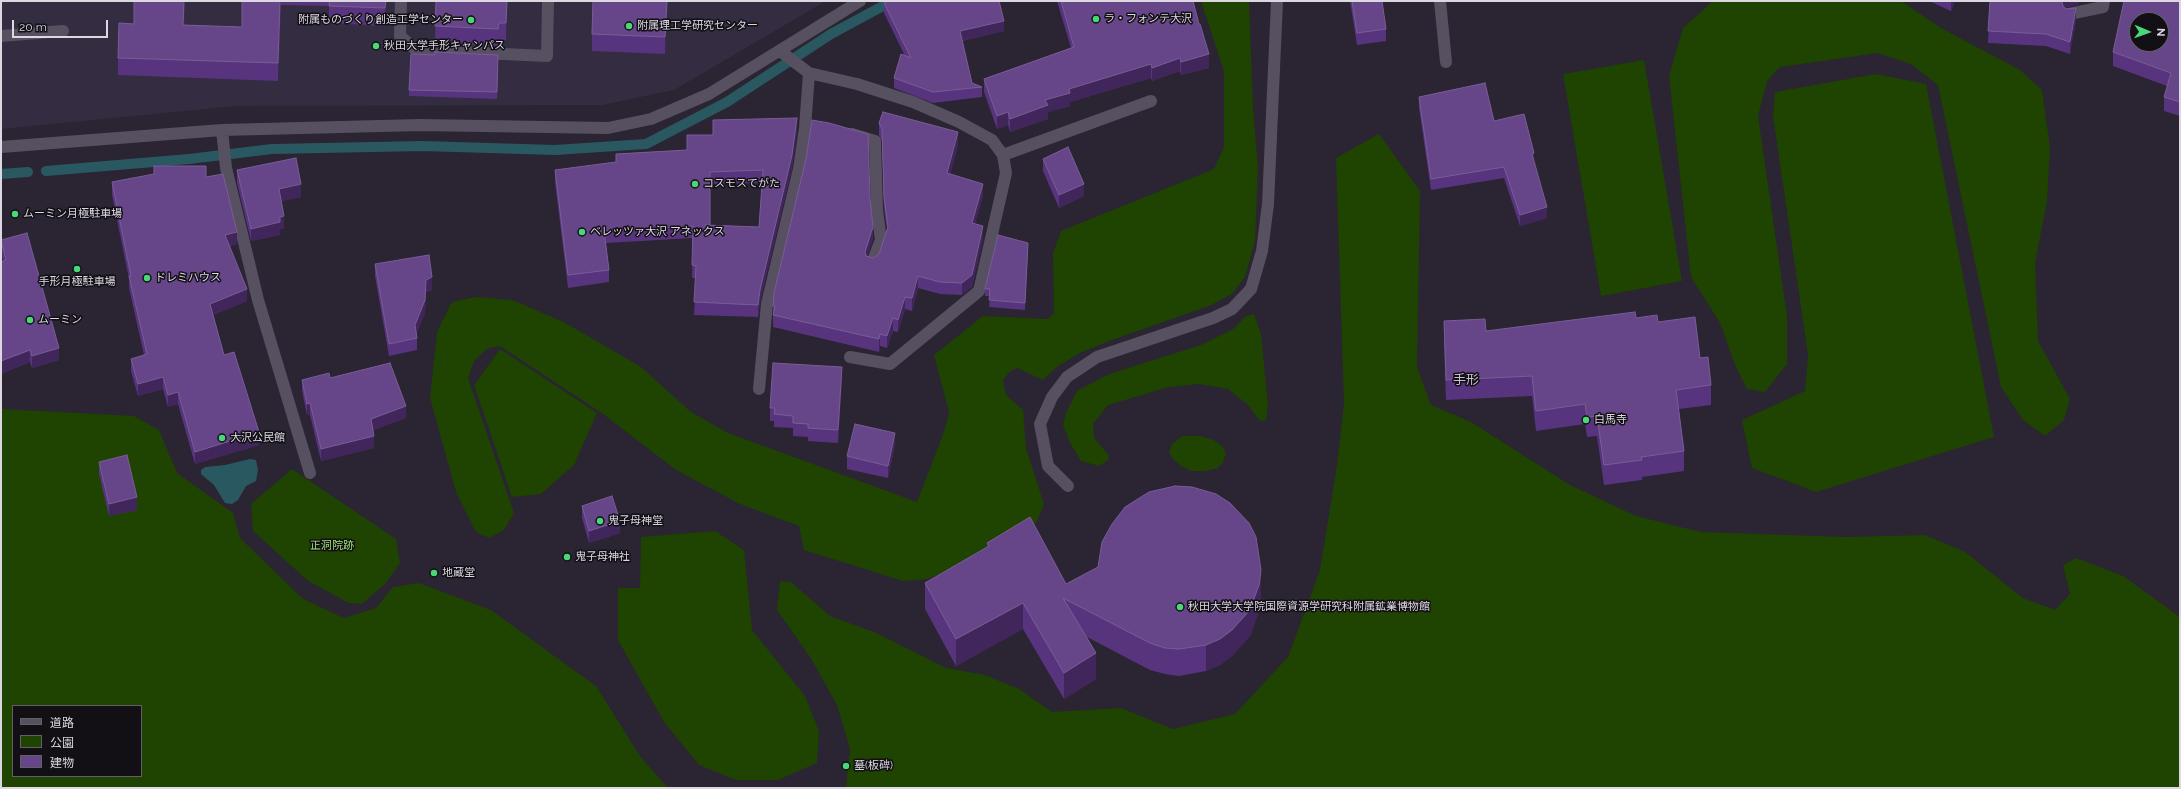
<!DOCTYPE html>
<meta charset="utf-8">
<style>
body{margin:0}
#map{position:relative;width:2181px;height:789px;overflow:hidden;background:#2a2433;font-family:Raleway,"Noto Sans JP",sans-serif}
canvas{display:block}
.frame{position:absolute;inset:0;border:2px solid #dcd8e2;pointer-events:none}
.legend{position:absolute;left:12px;top:705px;width:130px;height:72px;box-sizing:border-box;background:#120f15;border:1px solid #635f67;margin:0;padding:5px 7px;list-style:none;font-size:12px;color:#dcd8e2}
.legend li{display:flex;align-items:center;gap:8px;height:20px}
.legend b{width:20px;border:1px solid #635f67}
.north{position:absolute;left:2129px;top:12px;width:40px;height:40px;box-sizing:border-box;background:#120f15;border:1px solid #635f67;border-radius:50%;rotate:92deg;font-size:11px;font-weight:700;line-height:16px;text-align:center;color:#dcd8e2}
.north::after{content:'';display:block;margin:auto;width:14px;height:18px;background:#49d778;clip-path:polygon(50% 0,100% 100%,50% 72%,0 100%)}
.scale{position:absolute;left:12px;top:20px;width:96px;height:18px;box-sizing:border-box;border:2px solid #dcd8e2;border-top:0;padding-left:5px;font-size:12px;line-height:14px;white-space:nowrap;color:#dcd8e2;-webkit-text-stroke:3px #120f15;paint-order:stroke}
</style>
<div id="map">
<canvas width="2181" height="789"></canvas>
<div class="frame"></div>
<ul class="legend">
<li><b style="height:5px;background:#575061"></b>道路</li>
<li><b style="height:11px;background:#1f4300"></b>公園</li>
<li><b style="height:11px;background:#664688"></b>建物</li>
</ul>
<div class="north">N</div>
<div class="scale">20 m</div>
</div>
<script>
const ctx = document.querySelector('canvas').getContext('2d');
ctx.lineJoin = 'round';
function paint(path, color) { ctx.fillStyle = color; ctx.fill(path, 'evenodd'); }
const shape = rows => new Path2D(rows.map(r => 'M' + r).join(''));
function strokePath(path, color, width, dash) { ctx.strokeStyle = color; ctx.lineWidth = width; ctx.lineCap = dash ? 'butt' : 'round'; ctx.setLineDash(dash || []); ctx.stroke(path); }
function drawText(font, color, halo, rows, align = 'center') {
  ctx.font = font + ' Raleway,"Noto Sans JP",sans-serif'; ctx.lineWidth = 3; ctx.setLineDash([]); ctx.textBaseline = 'middle'; ctx.strokeStyle = halo; ctx.fillStyle = color; for (const [text, x, y, turn = 0] of rows) {
    ctx.save(); ctx.translate(x, y); ctx.rotate((+turn || 0) * Math.PI / 180); ctx.textAlign = isNaN(turn) ? turn : align; if (halo) ctx.strokeText(text, 0, 0); ctx.fillText(text, 0, 0); ctx.restore();
  }
}
paint(shape([
 [1,1,826,1,674,90,602,105,236,106,1,129]
]), '#342c40');
paint(shape([
 [1201,1,1249,1,1253,109,1258,167,1255,241,1245,277,1232,294,1209,306,1109,341,1080,353,1058,366,1043,380,1017,368,1009,372,1003,381,1006,395,1023,410,1026,448,1044,504,1036,523,965,564,927,579,903,581,804,550,799,526,740,504,676,470,603,414,500,346,488,348,474,361,468,378,514,513,504,530,489,538,476,532,456,492,430,398,437,332,452,302,476,297,512,300,564,322,641,367,691,412,728,433,917,502,945,429,949,412,934,355,983,316,1048,319,1054,313,1053,253,1061,231,1214,169,1224,147,1224,71],
 [1713,1,1901,1,1941,28,2020,70,2042,90,2050,148,2047,202,2035,263,2038,341,2070,399,2064,420,2045,436,2023,420,2001,387,1938,85,1911,64,1878,53,1780,67,1767,81,1758,116,1787,316,1787,364,1765,392,1747,389,1735,365,1720,323,1691,277,1669,76,1683,28],
 [1644,60,1682,281,1601,296,1563,74],
 [1876,74,1926,84,1994,437,1816,492,1752,468,1742,420,1805,391,1808,355,1773,116,1775,92],
 [1379,134,1420,191,1417,367,1431,405,1471,422,1570,485,1636,516,1701,532,1846,537,1925,535,1965,552,2023,598,2055,610,2070,594,2063,565,2076,558,2123,576,2180,617,2180,788,846,788,850,749,837,705,810,657,777,610,780,581,791,582,830,616,874,632,946,668,985,675,1019,689,1052,712,1121,708,1173,729,1235,714,1288,657,1320,570,1337,465,1344,404,1336,158],
 [1254,314,1261,334,1268,405,1266,420,1260,421,1248,405,1228,389,1199,384,1169,387,1108,405,1093,424,1094,438,1109,455,1108,460,1099,466,1081,461,1070,443,1063,425,1066,413,1077,391,1109,374,1201,345,1233,329,1246,316],
 [500,349,597,413,574,465,541,494,512,497,474,385],
 [1,409,134,416,159,430,177,473,233,513,240,538,303,599,344,618,376,608,393,587,419,583,491,610,596,686,640,756,668,788,1,788],
 [13,706,141,706,141,776,13,776],
 [1182,436,1200,436,1214,440,1223,447,1226,454,1223,462,1218,468,1205,471,1191,471,1181,466,1172,458,1169,452,1172,444],
 [292,469,396,539,400,563,385,584,362,604,349,603,308,581,253,531,251,504],
 [715,531,744,550,752,630,805,696,819,731,817,763,778,780,736,780,699,765,664,722,618,640,618,588,640,588,641,537]
]), '#1f4300');
paint(shape([
 [250,459,256,460,258,470,256,481,246,486,238,500,232,504,225,503,214,485,201,474,201,470,205,467,225,465]
]), '#2a5860');
strokePath(shape([
 [46,171,189,159,272,149,423,146,555,150,646,144,727,102,831,34,892,1],
 [1,174,28,172]
]), '#2a5860', 10);
strokePath(shape([
 [401,1,400,36,416,50,547,56,548,1],
 [1,36,63,31],
 [1068,486,1048,466,1040,424,1052,397,1067,377,1097,357,1213,318,1232,309,1251,289,1262,251,1268,204,1277,1]
]), '#575061', 12);
strokePath(shape([
 [1440,1,1446,62],
 [2069,14,2103,7,2104,1],
 [780,51,809,73,857,84,913,102,959,122,992,140,1003,155,1006,173,979,291,890,364,850,357],
 [222,130,226,168,258,300,310,473],
 [852,134,875,141,877,210,881,240,872,263],
 [1,147,222,130,420,125,608,128,651,119,709,94,860,1],
 [1003,155,1151,101],
 [759,389,767,304,799,169,805,128,809,73]
]), '#575061', 12);
paint(shape([
 [134,1,185,1,184,25,242,27,242,1,386,1,385,26,329,23,329,6,281,5,278,81,118,75,118,58,134,24],
 [436,1,507,1,506,40,499,40,498,46,435,43],
 [667,1,665,54,592,51,592,34],
 [1057,1,1193,1,1209,68,1181,75,1180,71,1152,81,1151,78,1070,102,1070,106,1048,112,1048,119,1010,132,1008,125,997,129,984,92,984,79,1071,48],
 [1350,1,1382,1,1386,29,1386,41,1357,45],
 [1929,1,1955,1,1951,11],
 [1990,1,2079,4,2067,7,2066,8,2076,20,2070,54,2046,46,1988,43],
 [2180,1,2180,116,2164,111,2164,97,2167,86,2113,66,2113,52],
 [884,3,1004,31,962,41,972,83,982,87,982,97,933,103,894,88,894,78,905,56,884,13],
 [498,55,497,99,409,96,409,90],
 [1419,97,1494,121,1534,162,1547,218,1520,226,1504,178,1431,190,1419,108],
 [879,123,958,145,950,174,983,196,975,223,983,238,972,287,962,295,940,294,918,288,912,311,905,309,898,332,893,331,887,348,880,346,879,352,773,327,773,306,870,198,873,239,867,256,873,258,879,254,887,230,884,209,882,141,879,135],
 [797,131,792,168,760,302,758,317,694,315,696,278,692,278,693,238,606,243,609,270,609,282,568,288,555,182,555,170,616,163,616,154,687,150,713,135],
 [762,183,759,227,710,225,710,184],
 [1043,159,1084,196,1059,208,1043,171],
 [237,170,301,197,281,201,284,228,280,229,280,235,251,241,237,183],
 [206,177,237,244,230,246,247,301,213,315,224,355,259,445,195,464,178,404,168,407,163,389,138,396,131,371,131,359,144,355,129,288,129,279,112,195,112,182],
 [1,240,59,360,32,368,30,362,1,374,1,262,3,261,1,253],
 [1028,250,1025,310,989,307,990,296,985,296,985,289],
 [375,264,432,290,426,292,425,313,416,334,417,338,417,350,389,356,375,276],
 [1636,318,1658,322,1700,358,1711,385,1711,405,1679,409,1684,451,1684,471,1642,477,1642,480,1604,485,1597,436,1587,437,1585,424,1536,431,1532,396,1446,400,1444,341,1444,321,1486,331],
 [330,378,406,418,373,430,374,448,321,461,310,415,307,415,302,391,302,380],
 [842,379,838,443,808,441,808,437,793,436,793,428,774,427,774,421,770,421,770,408],
 [895,445,888,478,847,469,847,456],
 [99,462,137,510,109,516,99,474],
 [582,506,620,533,589,543,582,518],
 [987,543,1066,584,1261,596,1259,611,1250,636,1232,656,1220,665,1206,671,1179,676,1165,674,1150,670,1087,637,1096,679,1064,699,1023,629,956,666,925,609,925,583,987,547]
]), '#58347e');
paint(shape([
 [184,1,185,1,183,43,183,25],
 [280,1,281,1,278,81,278,63],
 [386,1,385,26,385,8],
 [507,1,506,40,506,23],
 [667,1,665,54,665,37],
 [1951,1,1955,1,1951,11],
 [2062,1,2080,1,2079,4,2067,7,2062,12],
 [2076,8,2076,20,2070,54,2070,42],
 [1004,21,1004,31,960,41,960,31],
 [1209,54,1209,68,1181,75,1181,62],
 [1180,58,1180,71,1152,81,1152,68],
 [1151,64,1151,78,1070,102,1070,106,1048,112,1048,119,1010,132,1010,119,1045,100,1069,89],
 [1008,112,1008,125,997,129,997,116],
 [797,118,797,131,792,168,760,302,758,317,758,305,760,290],
 [958,132,958,145,947,185,947,173],
 [1534,153,1534,164,1532,154],
 [301,184,301,197,279,202,279,189],
 [983,184,983,196,972,235,972,223],
 [1084,184,1084,196,1059,208,1059,195],
 [1547,207,1547,218,1520,226,1520,215],
 [284,216,284,228,280,229,280,235,251,241,251,229,280,217],
 [983,226,983,238,972,287,962,295,962,283],
 [873,227,873,239,865,264,865,252],
 [237,232,237,244,225,247,225,235],
 [918,276,918,288,912,311,912,298],
 [432,277,432,290,426,292,425,313,415,338,415,325,426,280],
 [247,289,247,301,210,316,210,304],
 [905,297,905,309,898,332,898,320],
 [893,318,893,331,887,348,887,336],
 [880,334,880,346,879,352,879,339],
 [59,348,59,360,32,368,32,356],
 [30,350,30,362,1,374,1,361],
 [842,367,842,379,838,443,838,430],
 [163,377,163,389,138,396,138,384],
 [178,392,178,404,168,407,168,395],
 [310,403,310,415,307,415,307,404],
 [406,406,406,418,371,431,371,419],
 [259,432,259,445,195,464,195,452],
 [895,433,895,445,888,478,888,466],
 [374,436,374,448,321,461,321,449],
 [137,497,137,510,109,516,109,504],
 [620,521,620,533,589,543,589,531],
 [1261,570,1261,596,1259,611,1250,636,1232,656,1220,665,1206,671,1206,645],
 [1023,603,1023,629,956,666,956,639],
 [1096,653,1096,679,1064,699,1064,673]
]), '#40265b');
const building = shape([
 [134,1,184,1,183,25,242,27,242,1,280,1,278,63,118,58,119,23,134,24,134,1],
 [330,1,386,1,385,8,329,6,330,1],
 [436,1,507,1,506,23,499,23,498,29,435,26,436,1],
 [593,1,667,1,665,37,592,34,593,1],
 [889,1,999,1,1004,21,960,31,972,83,982,87,933,92,894,78,901,54,911,58,884,3,889,1],
 [1061,1,1193,1,1199,24,1200,24,1209,54,1181,62,1180,58,1152,68,1151,64,1069,89,1070,93,1045,100,1048,105,1010,119,1008,112,997,116,984,79,1074,47,1061,1],
 [1352,1,1382,1,1386,29,1357,33,1352,1],
 [1990,1,2062,1,2063,6,2066,9,2076,8,2070,42,2046,34,1988,31,1990,1],
 [2124,1,2180,1,2180,102,2164,97,2171,73,2113,52,2124,1],
 [2137,20,2161,20,2161,44,2137,44,2137,20],
 [435,52,498,55,497,92,409,90,411,54,435,55,435,52],
 [1485,83,1494,121,1524,114,1534,153,1532,154,1547,207,1520,215,1504,167,1431,179,1419,97,1485,83],
 [883,112,958,132,947,173,983,184,972,223,983,226,972,275,962,283,940,282,918,276,912,298,905,297,898,320,893,318,887,336,880,334,879,339,773,315,775,306,773,306,774,293,806,159,812,120,829,123,868,134,870,198,873,227,865,252,866,256,873,258,879,254,888,227,884,197,882,129,879,123,883,112],
 [797,118,792,155,760,290,758,305,694,302,696,266,692,265,693,226,604,231,609,270,568,275,555,170,616,162,616,154,687,150,687,135,713,135,713,120,797,118],
 [763,170,759,227,705,225,710,225,710,172,763,170],
 [1068,147,1084,184,1059,195,1043,159,1068,147],
 [296,158,301,184,279,189,284,216,280,217,280,222,251,229,237,170,296,158],
 [154,166,206,166,206,177,223,174,237,232,225,235,247,289,210,304,224,355,234,352,259,432,195,452,178,392,168,395,163,377,138,384,131,359,147,354,129,276,131,276,112,182,154,174,154,166],
 [27,233,59,348,32,356,30,350,1,361,1,262,6,260,1,240,27,233],
 [998,235,1028,243,1025,303,989,300,990,289,985,289,998,235],
 [429,255,432,277,426,280,425,300,415,325,417,338,389,344,375,264,429,255],
 [1635,312,1636,318,1657,315,1658,322,1695,317,1700,358,1708,357,1711,385,1676,390,1684,451,1641,457,1642,460,1604,465,1597,416,1587,417,1585,404,1536,411,1532,376,1446,380,1444,321,1485,319,1486,331,1635,312],
 [390,363,406,406,371,419,374,436,321,449,310,403,307,404,302,380,329,373,330,378,390,363],
 [773,363,842,367,838,430,808,428,808,424,793,423,793,416,774,414,775,408,770,408,773,363],
 [855,424,895,433,888,466,847,456,855,424],
 [127,455,137,497,109,504,99,462,127,455],
 [1175,486,1192,487,1216,494,1230,503,1249,523,1256,537,1261,570,1259,585,1250,610,1232,630,1220,639,1206,645,1179,649,1165,648,1150,643,1063,598,1096,653,1064,673,1023,603,956,639,925,583,989,546,987,543,1030,517,1066,584,1098,567,1102,542,1112,524,1125,507,1149,492,1175,486],
 [612,496,620,521,589,531,582,506,612,496]
]);
paint(building, '#664688');
strokePath(building, '#795d96', 1);
for (const [x, y, r, color] of [
 [1096,19,4,"#49d778"],
 [471,20,4,"#49d778"],
 [629,26,4,"#49d778"],
 [376,46,4,"#49d778"],
 [695,184,4,"#49d778"],
 [15,214,4,"#49d778"],
 [582,232,4,"#49d778"],
 [77,269,4,"#49d778"],
 [147,278,4,"#49d778"],
 [30,320,4,"#49d778"],
 [1586,420,4,"#49d778"],
 [222,438,4,"#49d778"],
 [600,521,4,"#49d778"],
 [567,557,4,"#49d778"],
 [434,573,4,"#49d778"],
 [1180,607,4,"#49d778"],
 [846,766,4,"#49d778"]
]) { const dot = new Path2D(); dot.arc(x, y, r, 0, 2 * Math.PI); ctx.fillStyle = color; ctx.fill(dot); strokePath(dot, '#120f15', 1.5); }
drawText('11px', '#dcd8e2', '#120f15', [
 ["ラ・フォンテ大沢",1104,19],
 ["附属ものづくり創造工学センター",463,20,"right"],
 ["附属理工学研究センター",637,26],
 ["秋田大学手形キャンパス",384,46],
 ["コスモスてがた",703,184],
 ["ムーミン月極駐車場",23,214],
 ["ベレッツァ大沢 アネックス",590,232],
 ["ドレミハウス",155,278],
 ["手形月極駐車場",77,282,"center"],
 ["ムーミン",38,320],
 ["白馬寺",1594,420],
 ["大沢公民館",230,438],
 ["鬼子母神堂",608,521],
 ["鬼子母神社",575,557],
 ["地蔵堂",442,573],
 ["秋田大学大学院国際資源学研究科附属鉱業博物館",1188,607],
 ["墓(板碑)",854,766]
], 'left');
drawText('11px', '#9de172', '#120f15', [
 ["正洞院跡",332,546]
]);
drawText('13px', '#c6bfd2', '#120f15', [
 ["手形",1466,380]
]);
</script>
